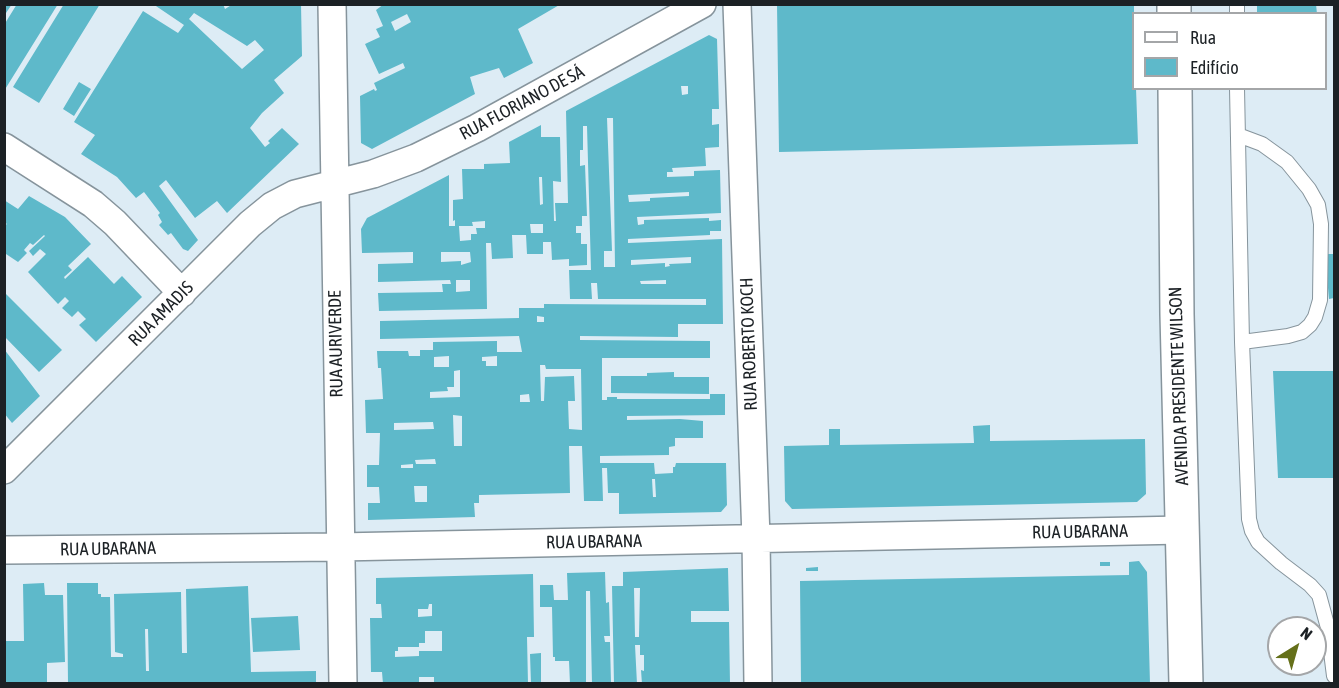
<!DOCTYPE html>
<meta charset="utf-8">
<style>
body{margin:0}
#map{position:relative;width:1339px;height:688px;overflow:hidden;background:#ddecf5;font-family:"Asap Condensed",sans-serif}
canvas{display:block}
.frame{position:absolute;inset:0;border:6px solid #1c2125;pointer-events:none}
.legend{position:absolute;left:1132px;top:12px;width:195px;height:78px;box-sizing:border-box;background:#fff;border:2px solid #a4a6a8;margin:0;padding:8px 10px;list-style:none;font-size:18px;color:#1c2125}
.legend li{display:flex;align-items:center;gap:12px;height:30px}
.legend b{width:30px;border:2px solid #a4a6a8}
.north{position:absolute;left:1267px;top:616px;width:60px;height:60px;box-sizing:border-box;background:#fff;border:2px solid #a4a6a8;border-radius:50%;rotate:37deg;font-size:16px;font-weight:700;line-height:24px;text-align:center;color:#1c2125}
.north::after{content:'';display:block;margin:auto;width:21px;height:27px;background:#65701a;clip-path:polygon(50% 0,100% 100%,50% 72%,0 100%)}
</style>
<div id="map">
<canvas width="1339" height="688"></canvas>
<div class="frame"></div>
<ul class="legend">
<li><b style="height:8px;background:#fff"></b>Rua</li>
<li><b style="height:16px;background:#5eb9ca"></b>Edifício</li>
</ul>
<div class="north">N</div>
</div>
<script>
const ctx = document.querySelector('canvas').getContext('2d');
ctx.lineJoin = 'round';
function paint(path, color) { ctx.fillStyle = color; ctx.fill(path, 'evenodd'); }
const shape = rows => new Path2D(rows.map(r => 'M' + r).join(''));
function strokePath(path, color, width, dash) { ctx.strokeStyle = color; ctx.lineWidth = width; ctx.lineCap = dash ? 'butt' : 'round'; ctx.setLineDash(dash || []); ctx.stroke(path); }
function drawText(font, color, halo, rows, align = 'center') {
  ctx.font = font + ' "Asap Condensed",sans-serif'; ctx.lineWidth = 5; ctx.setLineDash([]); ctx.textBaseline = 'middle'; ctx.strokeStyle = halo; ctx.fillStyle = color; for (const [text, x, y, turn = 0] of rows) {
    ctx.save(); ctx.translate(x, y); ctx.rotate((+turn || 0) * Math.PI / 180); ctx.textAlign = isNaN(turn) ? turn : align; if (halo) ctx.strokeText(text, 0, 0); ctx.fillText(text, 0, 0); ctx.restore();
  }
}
paint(shape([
 [4,4,12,4,4,16],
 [17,4,58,4,4,91,4,25],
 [64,4,100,4,39,103,13,87],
 [153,4,223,4,225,9,233,4,301,4,302,56,274,80,284,93,262,113,250,128,265,147,270,143,268,141,282,128,299,144,227,213,217,201,195,218,166,180,159,186,198,240,188,251,183,249,171,233,168,235,159,225,162,222,158,215,160,213,144,192,136,198,117,177,81,154,95,135,74,122,143,11,178,33,184,25],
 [194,13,247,46,255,40,264,50,242,69,189,19],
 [384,4,561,4,518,29,533,63,504,78,499,68,470,77,475,94,372,149,361,143,360,96,374,89,375,91,377,90,374,83,405,68,403,63,379,74,365,44,380,37,376,29,383,26,376,10],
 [407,14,411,22,395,31,391,22],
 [777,4,1134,4,1134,88,1136,88,1138,144,779,152],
 [1257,4,1316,4,1317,14,1257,14],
 [709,35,717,39,719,109,712,109,712,125,719,124,719,147,705,148,706,166,672,168,673,172,667,172,667,177,694,176,694,171,720,170,721,213,637,217,638,225,644,224,644,220,709,218,709,221,721,220,721,231,710,231,710,235,628,239,628,243,722,239,723,324,678,324,678,337,580,336,580,340,710,341,710,358,602,358,602,400,607,400,607,397,617,397,617,399,710,399,710,394,725,394,725,415,627,416,627,420,680,419,703,421,703,438,675,438,675,446,669,447,669,455,600,456,600,463,654,463,655,474,673,473,673,467,675,467,676,463,726,463,727,505,721,512,619,514,619,493,608,493,607,468,602,468,603,501,584,501,582,446,569,446,570,493,479,495,479,503,474,503,475,517,368,520,368,503,380,503,379,487,367,487,367,465,379,465,380,433,366,433,365,400,383,399,381,368,378,368,377,351,408,351,409,356,420,356,420,350,433,350,433,342,497,341,497,352,522,352,519,336,380,339,380,321,519,318,519,308,544,308,544,304,706,305,706,299,598,299,597,283,591,283,592,299,570,299,569,270,591,270,587,126,583,126,583,150,580,150,580,166,585,165,587,216,582,216,582,226,576,226,576,233,581,233,581,244,587,244,587,265,569,266,569,259,552,260,551,242,543,242,543,254,527,254,526,235,512,235,513,258,492,259,491,243,486,243,487,309,379,311,378,293,443,292,442,284,451,284,450,280,378,282,378,264,413,263,413,252,362,253,361,229,367,218,449,175,449,226,455,226,455,220,453,221,453,200,463,199,462,169,484,169,484,164,510,163,509,142,541,125,541,137,560,137,561,182,553,181,554,221,556,221,555,203,568,203,566,111],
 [681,86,688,86,688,94,682,95],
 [607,118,613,118,615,267,604,267,604,251,612,251],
 [539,177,542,177,543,204,540,205],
 [689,192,689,196,650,198,650,201,629,202,628,195],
 [485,221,485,228,476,228,477,234,471,234,471,240,460,241,459,226,473,226,472,222],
 [530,224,543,224,543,233,531,233],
 [441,252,470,252,471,262,461,265,461,261,441,262],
 [691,257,691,263,669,264,670,266,665,267,665,263,631,265,631,260],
 [456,280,470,280,470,291,456,292],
 [666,280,666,284,641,284,640,281],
 [537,316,544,317,544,322,537,322],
 [449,356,449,367,434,367,434,357],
 [497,356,497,366,486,366,486,361,482,361,482,357],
 [540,365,545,365,546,369,581,369,582,430,569,429,568,401,575,401,574,376,545,377,544,401,541,401],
 [460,370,460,397,430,398,430,392,448,391,447,387,454,387,454,371],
 [529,394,530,402,520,402,520,395],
 [453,415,462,416,462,446,454,446],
 [433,422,434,429,394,430,394,423],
 [435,459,436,464,416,464,415,460],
 [413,464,413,468,401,468,401,465],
 [652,479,655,479,656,497,653,497],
 [414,486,427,486,427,502,415,502],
 [79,82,91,89,74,116,63,109],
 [29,196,65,217,91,244,68,266,72,270,64,277,65,279,88,257,114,284,122,276,142,297,96,342,79,325,86,319,78,311,72,317,62,308,69,301,65,297,58,304,28,272,46,254,40,249,33,256,29,251,45,236,44,235,33,245,30,243,24,250,27,253,18,262,6,254,4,257,4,226,7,224,4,222,4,200,18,209],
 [1325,254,1334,254,1334,298,1329,299],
 [4,292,62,350,39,372,4,336],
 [4,349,40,396,12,423,4,413],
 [1273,371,1334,371,1334,478,1278,478],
 [674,372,674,377,709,377,709,394,611,393,611,376,647,376,647,373],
 [990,425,990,441,1145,439,1146,494,1137,502,792,509,785,501,784,446,829,445,829,429,840,429,840,445,974,443,973,426],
 [1139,561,1147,572,1150,684,801,684,800,581,1129,575,1129,562],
 [1100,562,1110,562,1110,566,1100,566],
 [818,567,818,571,806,571,806,568],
 [728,568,729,611,691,611,691,622,729,622,730,684,642,684,641,670,644,671,644,655,640,655,640,645,635,645,637,684,614,684,612,586,623,586,623,572],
 [634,588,640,588,639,637,635,637],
 [605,572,606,603,609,602,610,636,604,636,605,642,610,642,611,684,592,684,590,591,586,591,586,684,570,684,569,661,555,661,555,657,553,657,552,607,540,607,540,585,553,585,554,600,568,600,567,573],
 [533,574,534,637,527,637,528,684,434,684,434,677,419,677,419,684,383,684,382,672,371,672,370,618,382,618,381,604,376,604,376,578],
 [429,604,432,604,432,616,418,617,418,609,428,609],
 [425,631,442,631,442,651,419,651,419,656,395,657,395,651,398,651,398,647,419,647,419,643,425,643],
 [44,583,45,595,63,595,65,662,47,663,47,684,4,684,4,641,24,641,23,584],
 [67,583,98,583,98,594,101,594,101,597,110,597,111,657,123,657,123,654,115,652,114,594,181,592,182,653,187,653,186,589,248,586,251,672,316,671,316,684,68,684],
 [145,629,148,629,149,671,146,671],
 [298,616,300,650,253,652,251,618],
 [541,653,541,684,531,684,530,654]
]), '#5eb9ca');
const lane = shape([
 [1237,4,1237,14],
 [1237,88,1242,342,1249,519,1252,531,1258,542,1281,563,1310,585,1319,595,1328,628,1334,676],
 [1238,135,1262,144,1287,162,1309,189,1318,205,1321,224,1320,300,1315,317,1310,325,1302,332,1288,336,1242,342]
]);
const street = shape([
 [332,4,343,684],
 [737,4,756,538,758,684],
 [4,147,93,204,115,223,182,293],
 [4,470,250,224,272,206,295,194,373,174,416,158,477,128,702,4],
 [4,550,339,547,1183,530]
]);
const secondary = shape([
 [1174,4,1174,14],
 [1175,88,1177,314,1186,684]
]);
strokePath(lane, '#86949c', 16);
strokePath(street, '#86949c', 30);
strokePath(secondary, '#86949c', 36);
strokePath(lane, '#fff', 14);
strokePath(street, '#fff', 27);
strokePath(secondary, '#fff', 33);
drawText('18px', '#1c2125', '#fff', [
 ["RUA FLORIANO DE SÁ",522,103,-28],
 ["RUA AMADIS",161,314,-45],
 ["RUA AURIVERDE",336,344,-91],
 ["RUA ROBERTO KOCH",749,344,-92],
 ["AVENIDA PRESIDENTE WILSON",1179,386,-92],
 ["RUA UBARANA",1080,532,-1],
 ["RUA UBARANA",594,542,-1],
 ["RUA UBARANA",108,549,-1]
]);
</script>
